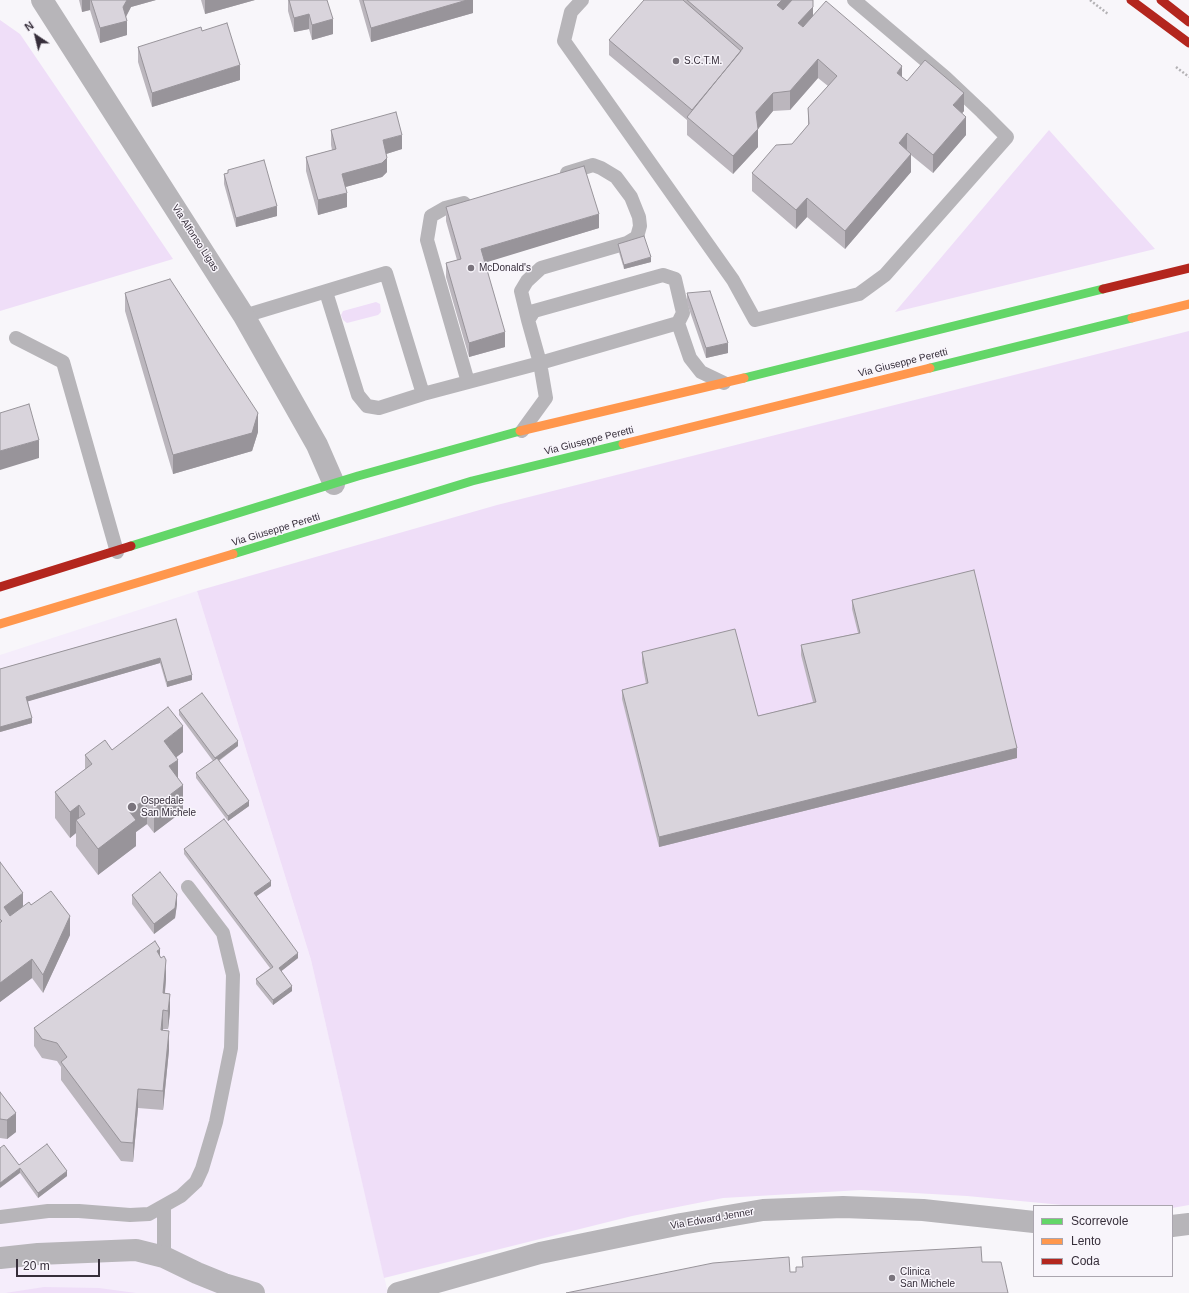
<!DOCTYPE html>
<style>
body{margin:0}
#map{position:relative;width:1189px;height:1293px;overflow:hidden;background:#f8f6fa;font-family:Arial,sans-serif}
canvas{display:block}
.legend{position:absolute;left:1033px;top:1205px;width:140px;height:72px;box-sizing:border-box;background:#f8f5fb;border:1px solid #aaa5ae;margin:0;padding:5px 7px;list-style:none;font-size:12px;color:#362e3a}
.legend li{display:flex;align-items:center;gap:8px;height:20px}
.legend b{width:20px;border:1px solid #aaa5ae}
.north{position:absolute;left:16px;top:16px;width:40px;height:40px;-webkit-text-stroke:3px #f8f5fb;paint-order:stroke;rotate:325deg;font-size:11px;font-weight:700;line-height:16px;text-align:center;color:#362e3a}
.north::after{content:'';display:block;margin:auto;width:14px;height:18px;background:#362e3a;clip-path:polygon(50% 0,100% 100%,50% 72%,0 100%)}
.scale{position:absolute;left:16px;top:1259px;width:84px;height:18px;box-sizing:border-box;border:2px solid #362e3a;border-top:0;padding-left:5px;font-size:12px;line-height:14px;white-space:nowrap;color:#362e3a;-webkit-text-stroke:3px #f8f5fb;paint-order:stroke}
</style>
<div id="map">
<canvas width="1189" height="1293"></canvas>
<ul class="legend">
<li><b style="height:5px;background:#63d668"></b>Scorrevole</li>
<li><b style="height:5px;background:#ff974d"></b>Lento</li>
<li><b style="height:5px;background:#b3261e"></b>Coda</li>
</ul>
<div class="north">N</div>
<div class="scale">20 m</div>
</div>
<script>
const ctx = document.querySelector('canvas').getContext('2d');
ctx.lineJoin = 'round';
function paint(path, color) { ctx.fillStyle = color; ctx.fill(path, 'evenodd'); }
const shape = rows => new Path2D(rows.map(r => 'M' + r).join(''));
function strokePath(path, color, width, dash) { ctx.strokeStyle = color; ctx.lineWidth = width; ctx.lineCap = dash ? 'butt' : 'round'; ctx.setLineDash(dash || []); ctx.stroke(path); }
function drawText(font, color, halo, rows, align = 'center') {
  ctx.font = font + ' Arial,sans-serif'; ctx.lineWidth = 3; ctx.setLineDash([]); ctx.textBaseline = 'middle'; ctx.strokeStyle = halo; ctx.fillStyle = color; for (const [text, x, y, turn = 0] of rows) {
    ctx.save(); ctx.translate(x, y); ctx.rotate((+turn || 0) * Math.PI / 180); ctx.textAlign = isNaN(turn) ? turn : align; if (halo) ctx.strokeText(text, 0, 0); ctx.fillText(text, 0, 0); ctx.restore();
  }
}
paint(shape([
 [197,591,311,960,388,1293,0,1293,0,655]
]), '#f5edfb');
paint(shape([
 [0,20,20,34,173,259,0,311],
 [1049,130,1155,249,895,312],
 [376,302,380,304,381,312,378,315,347,323,343,320,341,315,343,311],
 [1189,331,1189,1205,1172,1208,1172,1206,1073,1206,967,1196,861,1190,723,1198,632,1216,384,1278,311,960,197,591,497,505],
 [44,1287,99,1288,136,1293,5,1293]
]), '#efdef8');
strokePath(shape([
 [1090,0,1108,14],
 [1176,67,1189,77]
]), '#b4b2b5', 2.5, [2, 2]);
strokePath(shape([
 [582,0,571,12,564,41,733,280,755,320,859,294,885,275,1007,137,982,112,945,77,854,0],
 [464,203,445,208,431,216,427,240,468,382],
 [326,292,358,395,367,406,379,408,423,394,540,363,678,323,683,313,675,279,663,275,534,311,528,320,540,363,546,398,522,431],
 [244,316,386,273,423,394],
 [528,320,521,291,527,281,541,268,627,243,637,237,640,226,639,217,631,197,616,177,601,168,593,165,567,173],
 [678,323,690,358,701,372,724,383],
 [16,338,63,362,117,552],
 [164,1206,164,1257],
 [0,1217,48,1211,79,1211,130,1215,149,1214,181,1196,196,1182,202,1169,216,1122,231,1048,233,975,223,933,188,887]
]), '#b7b5b9', 14);
strokePath(shape([
 [42,0,244,316,317,445,334,484],
 [1172,1226,1189,1224],
 [0,1258,38,1254,136,1250,164,1257,197,1273,224,1284,254,1293],
 [398,1293,540,1253,681,1224,763,1210,843,1207,923,1210,1034,1222]
]), '#b7b5b9', 22);
strokePath(shape([
 [930,368,1132,318],
 [744,378,1103,289],
 [131,546,358,476,520,431],
 [233,554,472,481,623,444]
]), '#63d668', 9);
strokePath(shape([
 [1132,318,1189,304],
 [520,431,744,378],
 [623,444,930,368],
 [0,624,233,554]
]), '#ff974d', 9);
strokePath(shape([
 [1131,0,1189,43],
 [1161,0,1189,22],
 [1103,289,1189,268],
 [0,587,131,546]
]), '#b3261e', 9);
paint(shape([
 [79,0,156,0,131,7,126,17,127,35,100,43,90,10,82,12],
 [201,0,255,0,205,14],
 [288,0,327,0,333,34,312,40,309,29,294,32,288,11],
 [359,0,473,0,473,13,371,42],
 [644,0,813,0,813,16,902,77,907,81,964,111,962,113,966,135,933,173,911,155,911,172,845,249,807,217,796,229,752,191,752,173,792,144,808,125,808,108,828,86,818,78,790,110,773,111,758,129,758,147,733,174,687,135,687,120,609,55,609,40],
 [202,31,240,80,152,107,138,62,138,47],
 [331,130,402,149,386,154,387,172,382,177,345,187,347,207,318,215,306,171,306,157,332,150,331,145],
 [228,170,277,216,236,227,224,184,224,174,228,173],
 [446,207,599,228,484,262,505,347,469,357,446,277,446,263,457,260,446,221],
 [618,244,651,262,624,269,618,249],
 [125,293,258,432,252,451,173,474,125,311],
 [687,293,728,353,706,358,687,303],
 [852,600,1017,758,659,847,622,699,622,690,646,684,642,662,642,652,758,716,813,702,801,655,801,645,858,633,852,609],
 [176,619,192,680,167,687,160,663,28,701,32,723,0,732,0,669],
 [179,710,238,746,219,761,249,806,228,821,196,778,196,773,213,761,179,715],
 [112,750,183,752,176,757,178,778,183,811,154,833,147,824,136,832,136,846,98,875,76,846,76,833,70,838,55,818,55,792,85,770,85,755],
 [184,849,271,886,256,896,298,958,281,971,292,991,273,1005,256,984,256,979,270,968,184,854],
 [0,862,23,907,31,905,70,935,43,993,32,978,0,1002],
 [132,895,177,904,175,918,154,934,132,904],
 [160,956,166,979,165,993,170,1012,168,1029,163,1029,163,1031,169,1050,163,1110,138,1108,133,1162,121,1161,61,1080,61,1067,57,1061,42,1058,34,1046,34,1028],
 [0,1092,16,1132,7,1139,0,1138],
 [19,1165,67,1176,38,1198,20,1173]
]), '#bbb6bd');
paint(shape([
 [82,0,90,0,90,10,82,12],
 [127,0,156,0,131,7,123,22,123,7],
 [205,0,255,0,205,14],
 [467,0,473,0,473,13,371,42,371,28],
 [782,0,798,0,777,24,777,5],
 [813,0,813,25,798,42,798,23],
 [309,14,309,29,294,32,294,18],
 [333,19,333,34,312,40,312,25],
 [127,21,127,35,100,43,100,28],
 [818,59,818,78,790,110,790,91],
 [240,65,240,80,152,107,152,93],
 [902,66,902,85,897,73],
 [773,93,773,111,758,129,758,147,733,174,733,156,756,112],
 [964,93,964,111,953,124,953,105],
 [966,117,966,135,933,173,933,155],
 [907,133,907,152,899,143],
 [402,135,402,149,383,155,383,140],
 [911,154,911,172,845,249,845,231],
 [387,158,387,172,382,177,342,188,342,174],
 [347,193,347,207,318,215,318,200],
 [807,198,807,217,796,229,796,210],
 [277,206,277,216,236,227,236,218],
 [599,214,599,228,481,264,481,249],
 [651,257,651,262,624,269,624,265],
 [505,332,505,347,469,357,469,343],
 [728,343,728,353,706,358,706,348],
 [258,413,258,432,252,451,173,474,173,455],
 [39,440,39,458,0,470,0,451],
 [160,658,160,663,26,702,26,697],
 [192,675,192,680,167,687,167,682],
 [32,718,32,723,0,732,0,727],
 [183,726,183,752,164,767,164,741],
 [238,741,238,746,215,763,215,758],
 [1017,748,1017,758,659,847,659,837],
 [178,760,178,786,169,766],
 [183,785,183,811,154,833,154,807],
 [147,798,147,824,136,832,136,846,98,875,98,849,129,811],
 [249,801,249,806,228,821,228,816],
 [79,805,79,824,76,820,76,833,70,838,70,812],
 [271,881,271,886,254,898,254,893],
 [23,893,23,912,4,926,4,907],
 [177,894,177,904,175,918,154,934,154,924],
 [70,916,70,935,43,993,43,975],
 [160,949,160,967,157,951],
 [298,953,298,958,279,973,279,968],
 [32,959,32,978,0,1002,0,983],
 [166,960,166,979,163,1012,163,993],
 [292,986,292,991,273,1005,273,1000],
 [170,994,170,1012,168,1029,168,1011],
 [163,1010,163,1029,161,1049,161,1030],
 [169,1031,169,1050,163,1110,163,1091],
 [138,1089,138,1108,133,1162,133,1143],
 [16,1113,16,1132,7,1139,7,1120],
 [20,1168,20,1173,0,1188,0,1183],
 [67,1171,67,1176,38,1198,38,1193]
]), '#98949a');
const building = shape([
 [91,0,127,0,123,7,127,21,100,28,91,0],
 [289,0,327,0,333,19,312,25,309,14,294,18,289,0],
 [363,0,467,0,371,28,363,0],
 [644,0,683,0,741,51,692,110,609,40,644,0],
 [687,0,782,0,777,5,783,10,792,0,813,0,813,7,798,23,803,27,826,1,902,66,897,73,907,81,925,60,964,93,953,105,966,117,933,155,907,133,899,143,911,154,845,231,807,198,796,210,752,173,776,145,792,144,809,124,808,108,837,76,818,59,790,91,773,93,756,112,758,129,733,156,687,117,743,48,687,0],
 [227,23,240,65,152,93,138,47,201,27,202,31,227,23],
 [396,112,402,135,383,140,387,158,382,163,342,174,347,193,318,200,306,157,336,149,331,130,396,112],
 [264,160,277,206,236,218,224,174,228,173,228,170,264,160],
 [584,166,599,214,481,249,505,332,469,343,446,263,461,259,446,207,584,166],
 [644,236,651,257,624,265,618,244,644,236],
 [170,279,258,413,252,433,173,455,125,293,170,279],
 [710,291,728,343,706,348,687,293,710,291],
 [29,404,39,440,0,451,0,413,29,404],
 [974,570,1017,748,659,837,622,690,648,683,642,652,735,629,758,716,816,702,801,645,860,633,852,600,974,570],
 [176,619,192,675,167,682,160,658,26,697,32,718,0,727,0,669,176,619],
 [202,693,238,741,215,758,179,710,202,693],
 [168,707,183,726,164,741,178,760,169,766,183,785,154,807,147,798,129,811,136,820,98,849,76,820,85,814,79,805,70,812,55,792,92,764,85,755,105,740,112,750,168,707],
 [217,758,249,801,228,816,196,773,217,758],
 [224,819,271,881,254,893,298,953,279,968,292,986,273,1000,256,979,273,967,184,849,224,819],
 [0,862,23,893,4,907,10,916,29,902,31,905,51,891,70,916,43,975,32,959,0,983,0,923,2,921,0,919,0,862],
 [160,872,177,894,175,908,154,924,132,895,160,872],
 [155,941,160,949,157,951,161,958,164,956,166,960,163,993,170,994,168,1011,163,1010,161,1030,169,1031,163,1091,138,1089,133,1143,121,1142,61,1062,67,1057,57,1043,42,1039,34,1028,155,941],
 [0,1092,16,1113,7,1120,0,1119,0,1092],
 [47,1144,67,1171,38,1193,20,1168,0,1183,0,1148,4,1145,19,1165,47,1144],
 [981,1247,982,1262,1001,1262,1008,1293,566,1293,713,1263,789,1257,790,1272,796,1272,796,1267,803,1267,802,1257,981,1247]
]);
paint(building, '#d9d4dc');
strokePath(building, '#98949a', 1);
for (const [x, y, r, color] of [
 [676,61,4,"#7a747d"],
 [471,268,4,"#7a747d"],
 [132,807,5,"#7a747d"],
 [892,1278,4,"#7a747d"]
]) { const dot = new Path2D(); dot.arc(x, y, r, 0, 2 * Math.PI); ctx.fillStyle = color; ctx.fill(dot); strokePath(dot, '#f8f5fb', 1.5); }
drawText('10px', '#362e3a', '#f8f5fb', [
 ["S.C.T.M.",684,61],
 ["McDonald's",479,268],
 ["Ospedale",141,801],
 ["San Michele",141,813],
 ["Clinica",900,1272],
 ["San Michele",900,1284]
], 'left');
drawText('10px', '#362e3a', '#f8f5fb', [
 ["Via Alfonso Ligas",195,238,57],
 ["Via Giuseppe Peretti",903,363,-14],
 ["Via Giuseppe Peretti",589,441,-14],
 ["Via Giuseppe Peretti",276,530,-17],
 ["Via Edward Jenner",712,1219,-10]
]);
</script>
